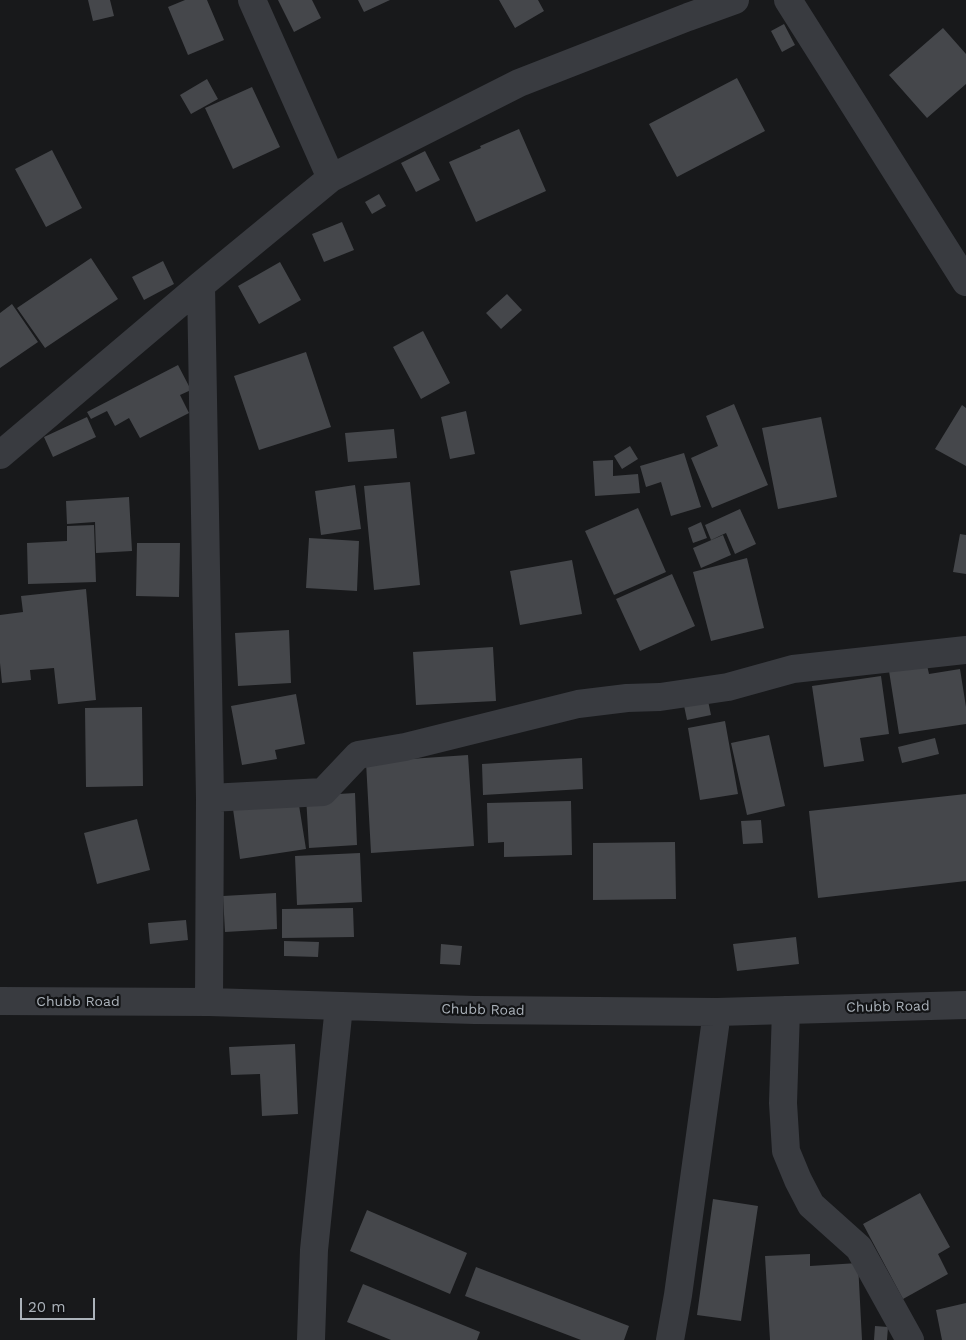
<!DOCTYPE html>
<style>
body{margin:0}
#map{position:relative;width:966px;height:1340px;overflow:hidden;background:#18191b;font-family:"Work Sans",sans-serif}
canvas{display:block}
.scale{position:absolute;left:20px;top:1298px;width:75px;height:22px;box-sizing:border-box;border:2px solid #abb2ba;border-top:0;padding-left:6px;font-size:15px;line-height:18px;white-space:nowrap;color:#abb2ba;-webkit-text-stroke:4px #131416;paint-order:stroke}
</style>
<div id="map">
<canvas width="966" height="1340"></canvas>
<div class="scale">20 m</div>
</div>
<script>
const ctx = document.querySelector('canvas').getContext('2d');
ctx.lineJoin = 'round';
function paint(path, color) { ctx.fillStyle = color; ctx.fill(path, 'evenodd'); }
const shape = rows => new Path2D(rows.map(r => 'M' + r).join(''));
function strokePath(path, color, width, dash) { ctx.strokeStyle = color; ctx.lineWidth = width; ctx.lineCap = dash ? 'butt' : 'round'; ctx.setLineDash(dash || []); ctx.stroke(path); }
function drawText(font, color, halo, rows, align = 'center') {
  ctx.font = font + ' "Work Sans",sans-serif'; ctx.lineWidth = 4.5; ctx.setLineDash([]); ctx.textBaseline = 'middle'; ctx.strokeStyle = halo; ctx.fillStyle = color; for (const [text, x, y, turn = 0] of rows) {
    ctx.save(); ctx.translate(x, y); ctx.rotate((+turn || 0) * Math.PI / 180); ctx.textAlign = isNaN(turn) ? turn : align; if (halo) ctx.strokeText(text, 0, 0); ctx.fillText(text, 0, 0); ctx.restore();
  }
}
paint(shape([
 [88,0,110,0,114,16,93,21],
 [185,0,207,0,224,40,188,55,168,7],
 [278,0,312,0,321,18,294,32],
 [358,0,390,0,364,12],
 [499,0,538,0,544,11,515,28],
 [784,24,795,45,782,52,771,31],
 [943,28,966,54,966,84,927,118,889,75],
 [737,78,765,131,677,177,649,124],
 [207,79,218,99,191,114,180,95],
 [252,87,280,147,233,169,205,108],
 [519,129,546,191,476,222,449,162,481,148,480,146],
 [52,150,82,208,46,227,15,169],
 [425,151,440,180,416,192,401,163],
 [379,194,386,206,372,214,365,202],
 [342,222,354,250,324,262,312,234],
 [91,258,118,299,45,348,17,308],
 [163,261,174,284,144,300,132,277],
 [280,262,301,300,259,324,238,286],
 [507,294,522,310,501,329,486,313],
 [12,304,38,342,0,368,0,313],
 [423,331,450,383,421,399,393,347],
 [306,352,331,427,259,450,234,376],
 [178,365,191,390,180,395,189,413,140,438,129,418,115,426,107,411,91,419,87,412],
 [734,404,768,485,712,508,691,458,718,446,706,416],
 [962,405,966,408,966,466,935,449],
 [466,411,475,454,450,459,441,417],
 [87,417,96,437,53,457,44,437],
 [821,417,837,497,778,509,762,428],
 [394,429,397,458,348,462,345,433],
 [630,446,638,459,622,469,614,456],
 [684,453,701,507,671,516,661,482,646,487,640,466],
 [613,460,613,476,638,474,640,493,595,496,593,461],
 [410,482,420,585,374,590,364,486],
 [355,485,361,529,321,535,315,491],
 [129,497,132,551,96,553,95,522,67,524,66,501],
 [638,508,666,572,614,595,585,531],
 [740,509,756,544,735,554,726,533,711,540,705,525],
 [701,522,707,538,693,543,688,528],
 [94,525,96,582,28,584,27,543,67,541,67,526],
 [960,534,966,535,966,574,953,572],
 [723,535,731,555,701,568,693,548],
 [309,538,359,541,357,591,306,588],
 [137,543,180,543,179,597,136,596],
 [747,558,764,628,711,641,693,572],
 [572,560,582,614,520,625,510,571],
 [672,574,695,626,640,651,616,599],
 [86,589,96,700,58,704,54,668,30,670,31,680,2,683,0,663,0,615,23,612,21,596],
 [289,630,291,683,238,686,235,633],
 [493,647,496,701,416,705,413,652],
 [927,665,929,674,960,669,966,707,966,724,899,734,889,671],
 [881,676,889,734,860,738,864,761,824,767,812,686],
 [706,691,711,715,687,720,682,696],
 [296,694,305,744,275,750,277,759,242,765,231,706],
 [142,707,143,786,86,787,85,708],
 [725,721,738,794,700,800,688,728],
 [769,735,785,806,747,815,731,743],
 [935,738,939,754,902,763,898,747],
 [468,755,474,846,371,853,366,762],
 [582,758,583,789,483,795,482,764],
 [355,793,357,845,309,848,306,796],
 [966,794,966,881,818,898,809,811],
 [298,799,306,849,240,859,233,809],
 [571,801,572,855,504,857,504,842,488,843,487,803],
 [137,819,150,870,97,884,84,833],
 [761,820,763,843,743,844,741,821],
 [675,842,676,899,593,900,593,843],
 [360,853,362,902,297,905,295,856],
 [276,893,277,929,225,932,223,896],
 [353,908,354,937,282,938,282,909],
 [186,920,188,940,150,944,148,923],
 [796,937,799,964,737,971,733,944],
 [284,941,319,942,318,957,284,956],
 [441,944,462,946,460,965,440,964],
 [295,1044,298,1114,262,1116,260,1074,231,1075,229,1047],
 [920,1193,950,1247,938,1254,948,1274,903,1299,863,1224],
 [713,1199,758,1206,741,1321,697,1315],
 [367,1210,467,1253,450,1294,350,1251],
 [810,1254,810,1266,858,1263,862,1340,770,1340,765,1256],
 [476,1267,629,1326,624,1340,581,1340,465,1296],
 [363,1284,480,1332,477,1340,391,1340,347,1322],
 [966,1303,966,1340,942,1340,936,1310],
 [875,1326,888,1327,887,1340,874,1340]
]), '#45474b');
strokePath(shape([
 [252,0,331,178],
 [788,0,966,282],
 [201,285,210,798,209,1002],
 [0,455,201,285,331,178,519,83,688,17,735,0],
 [210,798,323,792,358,755,405,747,578,704,627,698,660,697,728,687,793,669,966,650],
 [0,1001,209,1002,475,1010,717,1012,966,1005],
 [786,1010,783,1103,786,1151,798,1180,811,1205,859,1248,910,1340],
 [311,1340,314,1250,339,1006],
 [670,1340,678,1295,717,1012]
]), '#393b40', 28);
drawText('14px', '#abb2ba', '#131416', [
 ["Chubb Road",78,1002],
 ["Chubb Road",888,1007,-1],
 ["Chubb Road",483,1010,1]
]);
</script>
